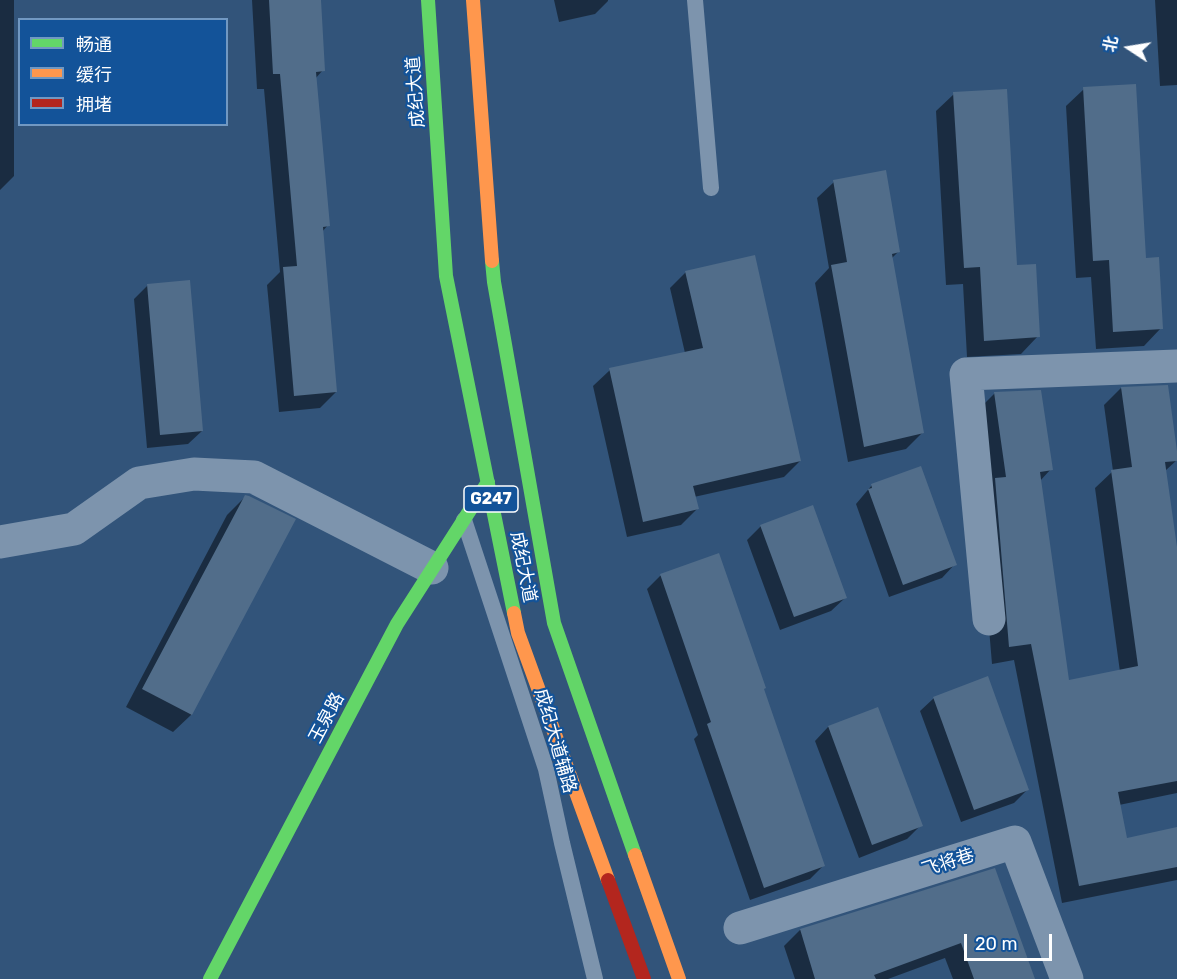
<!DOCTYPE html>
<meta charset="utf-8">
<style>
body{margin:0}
#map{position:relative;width:1177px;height:979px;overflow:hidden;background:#32547a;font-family:Rubik,"Noto Sans SC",sans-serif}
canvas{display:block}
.legend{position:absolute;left:18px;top:18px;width:210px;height:108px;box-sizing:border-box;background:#135399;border:2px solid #7198c2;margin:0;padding:8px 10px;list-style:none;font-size:18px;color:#fff}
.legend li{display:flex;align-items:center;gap:12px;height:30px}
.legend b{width:30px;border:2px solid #7198c2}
.north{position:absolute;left:1099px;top:18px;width:60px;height:60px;-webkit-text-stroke:4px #135399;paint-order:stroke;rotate:282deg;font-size:16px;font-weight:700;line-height:24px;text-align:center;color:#fff}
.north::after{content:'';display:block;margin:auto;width:21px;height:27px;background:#fff;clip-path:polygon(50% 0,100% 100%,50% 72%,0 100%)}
.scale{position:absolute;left:964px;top:934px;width:88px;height:27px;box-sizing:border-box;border:3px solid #fff;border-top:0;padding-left:8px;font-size:18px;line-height:21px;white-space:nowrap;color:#fff;-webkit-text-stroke:4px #135399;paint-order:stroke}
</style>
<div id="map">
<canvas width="1177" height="979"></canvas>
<ul class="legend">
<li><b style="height:8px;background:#63d668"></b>畅通</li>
<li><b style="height:8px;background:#ff974d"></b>缓行</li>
<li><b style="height:8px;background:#b3261e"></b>拥堵</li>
</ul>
<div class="north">北</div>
<div class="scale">20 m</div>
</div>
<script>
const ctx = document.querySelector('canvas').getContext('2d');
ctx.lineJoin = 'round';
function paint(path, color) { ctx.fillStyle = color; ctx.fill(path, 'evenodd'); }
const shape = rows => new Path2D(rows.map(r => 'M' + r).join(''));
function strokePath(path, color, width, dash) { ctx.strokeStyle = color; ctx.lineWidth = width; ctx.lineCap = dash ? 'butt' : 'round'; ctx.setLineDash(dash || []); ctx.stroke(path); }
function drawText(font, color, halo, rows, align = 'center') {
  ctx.font = font + ' Rubik,"Noto Sans SC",sans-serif'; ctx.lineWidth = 4.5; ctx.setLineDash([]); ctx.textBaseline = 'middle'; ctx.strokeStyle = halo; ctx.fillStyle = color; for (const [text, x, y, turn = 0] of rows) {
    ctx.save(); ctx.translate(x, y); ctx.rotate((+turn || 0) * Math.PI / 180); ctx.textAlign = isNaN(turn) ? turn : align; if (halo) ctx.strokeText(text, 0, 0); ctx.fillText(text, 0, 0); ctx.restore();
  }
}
paint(shape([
 [0,0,14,0,14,176,0,190],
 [252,0,320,0,323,70,315,79,328,225,322,232,336,392,320,408,279,412,267,285,280,272,264,89,257,89],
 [554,0,608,0,608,1,595,14,559,22],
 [1155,0,1177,0,1177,85,1160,86],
 [1084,89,1145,260,1161,328,1144,346,1096,349,1091,277,1076,278,1066,106],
 [954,94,1038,336,1021,354,967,357,963,284,946,285,936,111],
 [834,182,899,251,891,259,923,432,906,449,848,462,815,283,829,268,817,198],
 [686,272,800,461,784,477,694,497,697,509,681,525,627,537,593,386,610,370,685,353,670,288],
 [148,285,202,431,188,444,147,448,134,299],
 [1121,388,1177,460,1165,471,1177,558,1177,793,1119,805,1126,839,1177,829,1177,880,1062,903,1014,660,992,664,978,497,978,410,995,393,1051,469,1040,481,1067,682,1120,672,1095,488,1113,471,1104,405],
 [872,485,955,564,942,578,889,597,856,504],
 [245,497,294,520,191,715,173,732,126,707,227,515],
 [761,526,845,598,831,611,780,630,747,540],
 [718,555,762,690,824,865,810,879,750,900,694,739,698,735,647,589,660,576],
 [934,698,1028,789,1014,803,961,822,920,711],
 [877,709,921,825,907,839,859,858,815,741,828,727],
 [994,870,1033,979,953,979,945,958,888,979,795,979,784,946,800,930]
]), '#0007');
paint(shape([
 [269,0,321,0,325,71,316,72,330,226,323,227,337,392,294,396,283,267,297,266,280,74,273,74],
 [1136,84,1146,258,1159,257,1163,329,1113,332,1109,260,1093,261,1083,87],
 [1007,89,1017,265,1036,264,1040,337,984,341,980,267,964,268,953,92],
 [886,170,900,252,892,254,924,433,864,447,831,265,847,262,833,180],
 [755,255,801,461,693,486,699,509,643,522,609,368,703,348,685,271],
 [190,280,203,431,160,435,147,284],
 [1168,385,1177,451,1177,461,1165,462,1177,547,1177,781,1118,792,1127,838,1177,827,1177,867,1079,886,1031,644,1009,647,995,478,1006,477,994,392,1041,390,1053,470,1040,472,1069,680,1138,666,1111,470,1132,467,1121,387],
 [921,466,957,565,903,585,868,489,872,488,871,484],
 [245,495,249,496,296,519,192,715,142,689],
 [813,505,847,598,794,617,760,525],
 [719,553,766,688,764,689,825,866,764,888,707,724,711,722,660,574],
 [988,676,1029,790,974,810,933,697],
 [878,707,923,826,872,845,828,726],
 [995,868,1035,979,974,979,961,943,874,975,876,979,815,979,800,929]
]), '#516d8a');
strokePath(shape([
 [695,0,711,188],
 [464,520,546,769,562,843,595,979]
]), '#7d94ad', 16);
strokePath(shape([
 [0,542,74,529,139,483,194,474,254,477,432,568],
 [989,619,966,374,1177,366],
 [740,928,1015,842,1067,979]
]), '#7d94ad', 33);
strokePath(shape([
 [428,0,446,276,514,613],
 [492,261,494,282,554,623,635,855],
 [210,979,397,624,488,482]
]), '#63d668', 14);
strokePath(shape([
 [473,0,492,261],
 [514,613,518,633,608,880],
 [635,855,679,979]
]), '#ff974d', 14);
strokePath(shape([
 [608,880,644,979]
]), '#b3261e', 14);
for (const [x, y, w] of [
 [491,499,54]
]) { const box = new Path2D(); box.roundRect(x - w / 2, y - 13, w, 26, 4.5); ctx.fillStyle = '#135399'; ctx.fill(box); strokePath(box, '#fff', 1.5); }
drawText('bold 16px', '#fff', null, [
 ["G247",491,499]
]);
drawText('18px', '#fff', '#135399', [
 ["成纪大道",416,92,-94],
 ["成纪大道",523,567,79],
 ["玉泉路",327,718,-62],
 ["成纪大道辅路",555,741,74],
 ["飞将巷",948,863,-18]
]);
</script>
